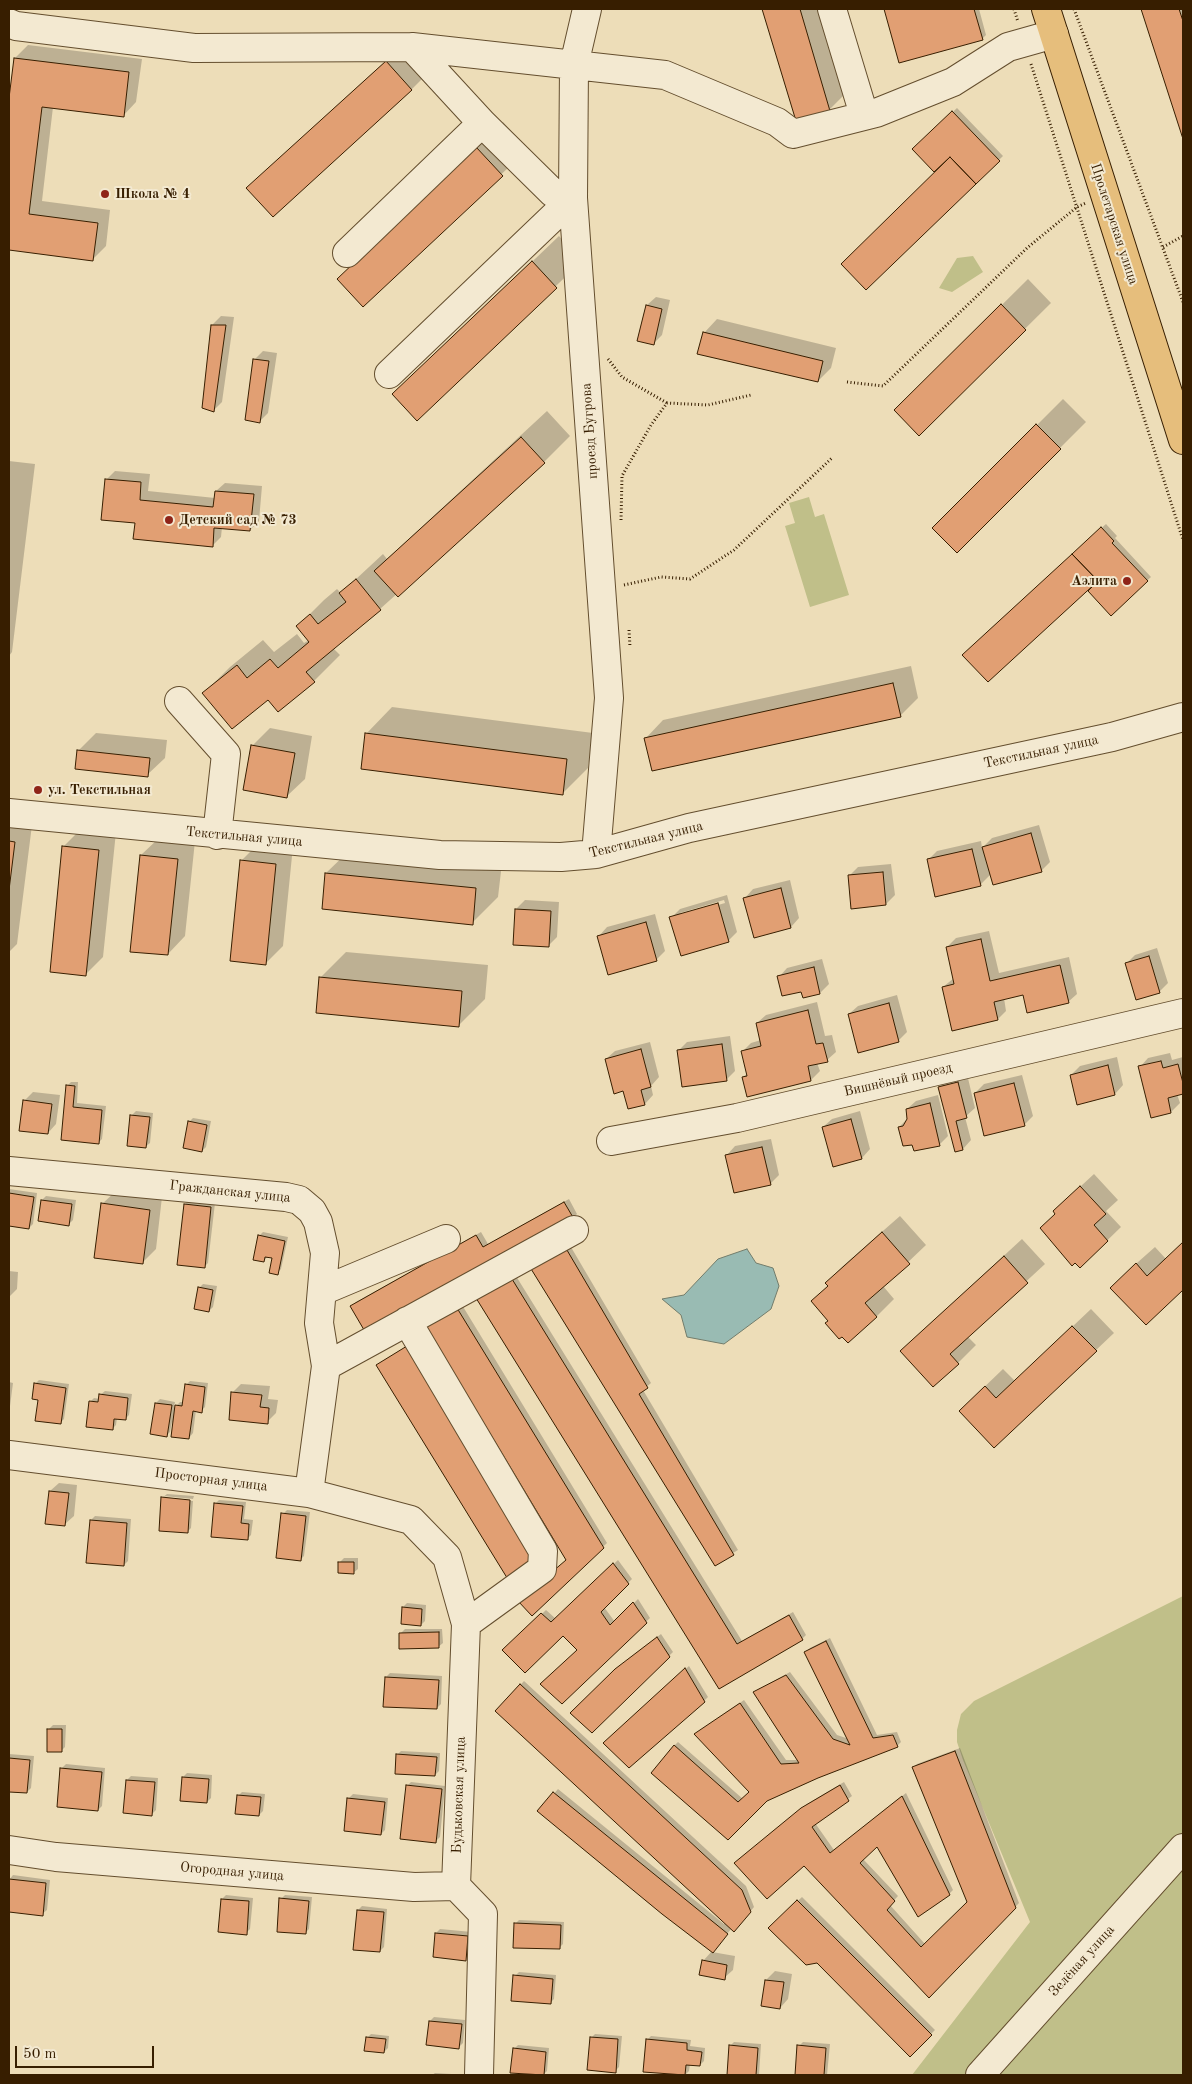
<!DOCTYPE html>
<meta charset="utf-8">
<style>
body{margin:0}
#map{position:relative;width:1192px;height:2084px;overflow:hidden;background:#edddb8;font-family:"Old Standard TT",serif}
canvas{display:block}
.frame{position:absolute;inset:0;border:10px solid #371e00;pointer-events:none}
.scale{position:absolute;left:15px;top:2046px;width:139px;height:22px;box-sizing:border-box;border:2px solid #371e00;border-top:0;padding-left:6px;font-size:15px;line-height:18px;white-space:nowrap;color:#371e00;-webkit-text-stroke:4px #f3e9d1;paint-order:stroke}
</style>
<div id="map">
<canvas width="1192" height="2084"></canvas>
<div class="frame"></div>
<div class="scale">50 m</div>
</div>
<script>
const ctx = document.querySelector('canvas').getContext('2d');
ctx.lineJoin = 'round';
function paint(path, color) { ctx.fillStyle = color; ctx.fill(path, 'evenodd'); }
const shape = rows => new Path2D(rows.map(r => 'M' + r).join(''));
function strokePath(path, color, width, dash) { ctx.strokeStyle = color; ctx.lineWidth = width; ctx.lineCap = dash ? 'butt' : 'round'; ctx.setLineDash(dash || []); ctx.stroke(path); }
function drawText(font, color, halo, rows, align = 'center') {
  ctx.font = font + ' "Old Standard TT",serif'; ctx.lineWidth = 4; ctx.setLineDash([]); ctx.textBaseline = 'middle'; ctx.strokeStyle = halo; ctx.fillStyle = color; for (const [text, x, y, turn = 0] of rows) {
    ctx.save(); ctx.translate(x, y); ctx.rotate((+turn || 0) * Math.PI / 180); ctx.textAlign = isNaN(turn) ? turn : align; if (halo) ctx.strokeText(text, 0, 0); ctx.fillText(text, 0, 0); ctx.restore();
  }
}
paint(shape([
 [973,256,983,272,952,292,939,288,957,258],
 [809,497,815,517,824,514,849,595,810,607,785,526,795,523,789,503],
 [1183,1596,1183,2075,912,2075,1030,1922,963,1760,957,1742,957,1730,961,1714,974,1701]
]), '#c0bf89');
const water = shape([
 [747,1249,756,1263,773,1268,779,1286,771,1309,724,1344,687,1337,681,1315,662,1299,684,1295,718,1259,747,1249]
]);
paint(water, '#99bbb3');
strokePath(water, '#727c6b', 1);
paint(shape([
 [764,9,833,9,855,84,829,110,797,120],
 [885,9,979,9,986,35,982,39,900,62],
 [1143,9,1183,9,1183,135],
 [413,36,438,63,412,89,273,216,248,189,274,163],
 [28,45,142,59,136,102,123,116,53,107,42,201,110,210,106,246,93,259,9,249,9,108,15,58],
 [957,108,1003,156,866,289,936,172,914,149],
 [503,122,528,149,363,305,364,253],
 [559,236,582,261,417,419,420,369],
 [1028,279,1051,303,919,434,896,410],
 [656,297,670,300,662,335,653,344,647,305],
 [221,316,234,317,222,402,214,410,212,325],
 [717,319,836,348,831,368,818,381,704,333],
 [263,351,277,353,268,413,259,422,254,360],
 [1063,399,1086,422,957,551,934,528],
 [547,411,570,436,544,462,380,609,333,648,340,655,314,681,268,698,204,693,230,667,263,640,274,652,297,634,304,643,309,640,298,626,324,600,337,589,341,593,383,554,387,559],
 [9,461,35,464,12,652,9,656],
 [115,471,150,474,148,491,215,498,216,491,225,483,262,486,259,521,250,530,222,527,221,537,212,546,136,522,107,479],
 [1106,524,1117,536,1115,538,1151,577,1111,614,1095,582,964,655,990,629],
 [911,666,918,698,900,716,646,738,663,720],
 [392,707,593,733,588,768,562,794,366,734],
 [270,728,312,736,305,779,287,796,252,746],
 [96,733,167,740,165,758,147,775,78,751],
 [9,822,32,825,17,944,9,952],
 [1039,825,1050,862,1041,871,991,874,980,885,928,860,937,851,981,841,982,848,992,838],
 [81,829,116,832,103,957,85,975,63,847],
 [159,838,195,841,185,936,168,954,141,855],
 [259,843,293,846,283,946,266,963,241,861],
 [353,847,502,863,498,897,472,923,326,873],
 [891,864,895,895,886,904,849,876,858,867],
 [790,880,799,918,791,927,745,898,753,889],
 [727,895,737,932,728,941,671,918,680,909],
 [724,900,725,903,680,916,680,913],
 [525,900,559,902,557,937,548,946,516,909],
 [655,914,665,951,656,960,599,936,607,927],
 [989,931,999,973,1069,957,1077,994,1068,1002,1024,994,1004,998,1006,1011,998,1019,943,987,954,978,947,947,956,938],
 [1157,948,1168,983,1159,992,1127,963,1135,955],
 [346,952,488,965,485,999,459,1025,320,978],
 [822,959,829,984,820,993,804,997,802,990,779,977,787,968],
 [897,995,907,1032,899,1040,849,1014,858,1006],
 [817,1002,825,1036,832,1035,836,1052,827,1060,817,1063,820,1071,811,1080,743,1077,748,1073,743,1051,751,1043,761,1040,757,1023,766,1015],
 [730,1036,735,1071,726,1080,678,1051,687,1042],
 [650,1042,659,1077,651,1086,653,1095,645,1104,624,1090,606,1059,615,1051],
 [1170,1053,1172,1060,1183,1057,1183,1093,1177,1094,1180,1103,1171,1112,1152,1117,1140,1067,1148,1058],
 [1117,1057,1123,1085,1115,1094,1071,1075,1080,1066],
 [967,1074,975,1108,965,1117,971,1140,963,1149,955,1151,939,1087,948,1078],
 [1022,1075,1033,1116,1024,1125,975,1093,984,1084],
 [71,1082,78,1082,77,1103,106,1106,102,1139,98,1143,62,1139,67,1086],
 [33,1092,60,1095,56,1124,48,1133,24,1101],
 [938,1095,948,1136,939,1145,913,1143,899,1127,908,1118,907,1109,916,1101],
 [136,1111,153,1113,150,1143,145,1147,132,1115],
 [860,1111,870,1149,862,1158,823,1127,832,1119],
 [193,1118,211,1121,206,1147,202,1151,189,1122],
 [771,1139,779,1175,770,1184,727,1155,735,1146],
 [1094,1174,1118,1200,1106,1211,1121,1227,1080,1267,1057,1214,1068,1198],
 [9,1189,37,1193,33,1224,29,1228,9,1225],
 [116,1191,162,1197,156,1249,142,1263,102,1204],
 [46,1196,76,1200,73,1220,69,1224,42,1200],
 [569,1199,577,1214,573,1218,352,1306,356,1302,481,1232,488,1244],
 [189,1200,215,1203,208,1263,204,1267,185,1204],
 [900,1216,926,1245,883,1286,894,1299,876,1317,829,1321,812,1302,829,1285,826,1283,844,1265],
 [263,1232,288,1237,281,1269,277,1273,273,1257,268,1256,264,1261,259,1236],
 [1022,1239,1045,1264,967,1336,976,1345,958,1363,919,1334],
 [568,1242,651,1383,643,1390,738,1550,715,1564,530,1264],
 [1183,1242,1183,1288,1146,1324,1129,1270,1155,1247,1166,1259],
 [9,1271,18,1272,17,1289,9,1297],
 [516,1276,742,1641,793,1612,806,1635,802,1639,719,1688,482,1294],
 [203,1284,217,1286,213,1307,209,1311,199,1288],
 [462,1305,607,1543,532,1615,567,1560,427,1327],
 [1091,1309,1114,1333,994,1447,978,1393,1003,1369,1015,1381],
 [39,1380,69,1384,64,1419,60,1423,39,1399,35,1384],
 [190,1381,208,1383,205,1407,201,1411,196,1410,193,1433,189,1438,172,1422,170,1432,166,1436,156,1403,160,1399,175,1402,174,1408,180,1402,184,1402,186,1385],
 [9,1382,13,1383,9,1414],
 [241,1384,270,1386,268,1399,278,1400,276,1413,267,1422,233,1392],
 [105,1391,132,1394,129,1415,125,1419,117,1418,116,1425,112,1429,90,1402,94,1398,100,1399,100,1395],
 [59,1483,77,1485,74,1516,65,1524,50,1491],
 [167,1494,194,1496,193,1499,164,1496,164,1499,193,1501,191,1528,187,1532,162,1498],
 [219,1500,246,1502,244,1519,253,1520,251,1535,247,1539,215,1504],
 [287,1510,310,1512,304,1556,300,1560,283,1514],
 [95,1516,131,1519,128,1561,124,1565,91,1520],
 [344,1558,358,1558,358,1569,353,1573,340,1562],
 [618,1560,632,1579,604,1607,615,1622,638,1599,650,1618,562,1702,579,1650,563,1635,504,1650,546,1610,556,1619],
 [407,1603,426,1605,425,1621,421,1625,403,1607],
 [405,1629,442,1629,443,1643,438,1647,401,1633],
 [661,1634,673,1652,592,1731,621,1665],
 [830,1638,877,1735,897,1732,901,1742,897,1746,817,1776,766,1799,728,1839,674,1746,678,1742,743,1799,751,1792,696,1734,744,1700,786,1760,798,1760,754,1692,790,1672,837,1735,849,1739,806,1652,810,1648],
 [689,1666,708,1697,704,1701,605,1743],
 [390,1673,442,1676,441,1704,437,1708,386,1677],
 [524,1681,746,1886,754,1907,738,1926,732,1928,716,1947,712,1952,735,1956,733,1970,724,1978,703,1961,712,1951,539,1811,558,1789,724,1924,725,1922,497,1710],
 [53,1725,66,1725,65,1747,61,1751,49,1729],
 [960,1748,1019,1903,929,1996,805,1864,739,1860,807,1804,844,1782,852,1796,815,1823,834,1850,906,1793,953,1890,949,1894,877,1845,863,1859,898,1896,890,1905,925,1944,968,1902,913,1768,917,1764],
 [401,1751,440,1753,439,1771,435,1775,397,1755],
 [9,1754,34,1756,31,1788,27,1792,9,1790],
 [66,1764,105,1768,102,1806,98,1810,62,1768],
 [187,1773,212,1775,211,1798,207,1802,183,1777],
 [131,1776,158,1778,156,1810,152,1814,127,1780],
 [411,1782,445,1786,440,1837,436,1841,407,1786],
 [242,1792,265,1794,263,1811,259,1815,238,1796],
 [353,1794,388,1798,385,1830,381,1834,349,1798],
 [13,1875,50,1880,47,1910,42,1914,9,1911,9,1880],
 [226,1895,253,1898,250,1929,246,1933,222,1899],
 [285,1895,312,1897,309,1929,305,1933,281,1899],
 [802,1897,935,2030,910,2055,817,1962,769,1928],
 [362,1906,387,1909,384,1947,380,1951,358,1910],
 [519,1920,564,1922,563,1944,559,1948,515,1924],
 [440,1929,472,1932,469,1955,465,1959,436,1933],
 [775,1971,792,1974,788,1999,780,2008,766,1980],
 [519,1972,556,1975,554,1999,550,2003,515,1976],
 [434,2017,465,2020,463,2043,459,2047,430,2021],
 [371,2034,389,2036,388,2048,384,2052,367,2038],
 [595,2034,622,2036,619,2067,615,2071,591,2038],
 [651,2036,691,2040,690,2046,705,2048,704,2061,700,2065,690,2064,689,2071,685,2075,647,2040],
 [734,2042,761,2044,759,2075,728,2075,730,2046],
 [803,2042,830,2044,827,2075,796,2075,799,2046],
 [518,2045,549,2048,547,2071,543,2075,514,2049],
 [435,2073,468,2075,432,2075]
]), '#0003');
const building = shape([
 [762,9,800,9,830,111,796,121,762,9],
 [884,9,974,9,983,40,899,63,884,9],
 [1141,9,1179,9,1183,21,1183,139,1141,9],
 [14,58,129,72,124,117,42,107,29,214,98,223,93,261,9,250,9,98,14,58],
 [386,61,412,90,273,217,246,188,386,61],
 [952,111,1000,161,976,184,950,157,934,172,912,149,952,111],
 [476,147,503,176,363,307,337,279,476,147],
 [950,157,976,184,866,290,841,264,950,157],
 [532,261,557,288,417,421,392,394,532,261],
 [1001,304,1026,330,919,436,894,410,1001,304],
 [646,305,662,309,654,345,637,341,646,305],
 [211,325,226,325,214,412,202,408,211,325],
 [703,332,823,361,818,382,697,354,703,332],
 [253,359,269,361,260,423,245,420,253,359],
 [1036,424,1061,449,957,553,932,528,1036,424],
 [521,437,545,463,398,597,374,571,521,437],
 [105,479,141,482,140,500,213,507,215,491,254,494,250,531,214,528,213,547,133,539,135,523,101,520,105,479],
 [1101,527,1114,541,1112,543,1148,581,1111,616,1088,591,1098,581,1072,554,1101,527],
 [1072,554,1098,581,988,682,962,655,1072,554],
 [356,579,381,610,306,672,315,682,278,712,268,700,232,729,202,693,237,665,247,678,270,659,278,668,309,642,296,626,310,614,318,624,346,602,339,593,356,579],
 [893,683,901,717,652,771,644,738,893,683],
 [365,733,567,759,563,795,361,769,365,733],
 [251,745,295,753,287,798,243,790,251,745],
 [77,750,150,758,148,777,75,769,77,750],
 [1031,833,1042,872,993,885,982,847,1031,833],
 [9,841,15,842,9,890,9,841],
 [62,846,99,850,86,976,50,972,62,846],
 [972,849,981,886,935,897,927,859,972,849],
 [140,855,178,859,168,955,130,952,140,855],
 [240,860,276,864,266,965,230,961,240,860],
 [883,872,886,905,851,909,848,875,883,872],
 [325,873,476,888,473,925,322,909,325,873],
 [781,888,791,928,754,938,743,898,781,888],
 [718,903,729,942,681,956,669,917,718,903],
 [515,909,551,911,549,947,513,945,515,909],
 [646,922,657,961,608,975,597,936,646,922],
 [981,939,990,981,1060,965,1069,1003,1027,1013,1023,995,994,1002,998,1020,952,1031,942,987,954,984,946,947,981,939],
 [1149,956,1160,993,1136,1000,1125,963,1149,956],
 [814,967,820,994,803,998,801,992,782,996,777,976,814,967],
 [319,977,462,991,459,1027,316,1013,319,977],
 [889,1003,899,1042,858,1053,848,1014,889,1003],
 [808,1010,816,1044,823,1043,828,1062,808,1066,811,1081,747,1097,742,1077,747,1076,741,1051,761,1046,756,1023,808,1010],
 [722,1044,727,1081,682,1087,677,1050,722,1044],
 [641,1049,651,1087,641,1090,645,1105,628,1109,623,1091,614,1094,605,1059,641,1049],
 [1161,1061,1163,1068,1178,1064,1183,1083,1183,1094,1168,1098,1171,1113,1151,1118,1138,1066,1161,1061],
 [1108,1065,1115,1095,1077,1105,1070,1075,1108,1065],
 [958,1082,967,1118,956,1121,963,1150,955,1152,938,1087,958,1082],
 [1014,1083,1025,1126,984,1136,974,1093,1014,1083],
 [66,1085,75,1086,73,1107,102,1110,99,1144,61,1140,66,1085],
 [23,1100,52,1104,48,1134,19,1131,23,1100],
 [930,1103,940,1146,914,1151,912,1145,903,1146,898,1127,903,1126,907,1119,906,1109,930,1103],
 [130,1115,150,1117,146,1148,127,1146,130,1115],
 [851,1119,862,1159,833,1167,822,1127,851,1119],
 [188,1121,207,1125,202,1152,183,1148,188,1121],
 [762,1147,771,1185,734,1193,725,1155,762,1147],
 [1080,1186,1106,1214,1094,1225,1108,1241,1080,1268,1075,1263,1072,1266,1040,1228,1055,1214,1053,1211,1080,1186],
 [9,1193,34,1197,29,1229,9,1226,9,1193],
 [41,1200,72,1204,69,1226,38,1221,41,1200],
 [564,1202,574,1219,367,1335,350,1306,476,1235,483,1247,564,1202],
 [101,1203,150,1210,143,1264,94,1258,101,1203],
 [184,1204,211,1207,205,1268,177,1265,184,1204],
 [882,1232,910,1264,865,1303,877,1317,848,1343,842,1337,839,1339,825,1323,828,1321,811,1301,828,1286,825,1283,882,1232],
 [258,1235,285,1241,278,1275,269,1273,272,1258,265,1257,264,1262,253,1260,258,1235],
 [1183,1242,1183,1290,1146,1325,1110,1288,1136,1263,1147,1276,1183,1242],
 [564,1245,648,1388,639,1394,734,1555,715,1566,528,1264,564,1245],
 [1004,1256,1028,1283,950,1354,959,1364,933,1387,900,1351,1004,1256],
 [512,1279,737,1644,789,1615,803,1640,719,1689,476,1298,512,1279],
 [198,1287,213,1290,209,1312,194,1309,198,1287],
 [457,1308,604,1548,532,1616,518,1601,566,1560,426,1327,457,1308],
 [1072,1326,1097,1351,994,1448,959,1411,985,1386,996,1398,1072,1326],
 [407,1346,540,1562,509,1581,376,1365,407,1346],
 [34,1383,66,1388,61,1424,35,1421,38,1400,32,1399,34,1383],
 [185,1384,205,1387,202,1413,193,1411,189,1439,171,1437,175,1405,182,1406,185,1384],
 [231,1392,262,1395,260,1407,269,1408,268,1424,229,1420,231,1392],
 [99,1394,128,1398,126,1420,114,1419,113,1430,86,1427,89,1401,98,1402,99,1394],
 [155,1403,172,1405,167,1437,150,1434,155,1403],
 [49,1491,69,1493,65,1526,45,1524,49,1491],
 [161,1497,190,1500,188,1533,159,1531,161,1497],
 [214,1503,243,1506,241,1523,249,1524,248,1540,211,1537,214,1503],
 [281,1513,306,1516,301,1561,276,1558,281,1513],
 [90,1520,127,1523,124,1566,86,1563,90,1520],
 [338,1562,354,1562,354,1574,338,1573,338,1562],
 [613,1563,629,1584,601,1612,610,1625,633,1602,647,1623,562,1704,540,1684,577,1650,563,1636,525,1673,502,1650,541,1613,551,1622,613,1563],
 [402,1607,422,1609,421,1626,401,1624,402,1607],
 [439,1632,439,1648,399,1649,399,1633,439,1632],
 [657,1637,670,1657,592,1733,570,1713,615,1669,657,1637],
 [826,1641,873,1738,893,1735,898,1747,818,1778,767,1801,728,1840,651,1773,674,1745,738,1802,749,1792,694,1734,740,1703,781,1764,799,1763,753,1692,786,1675,833,1739,850,1745,804,1652,826,1641],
 [685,1668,705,1702,629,1768,603,1743,685,1668],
 [385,1677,439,1680,437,1709,383,1707,385,1677],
 [520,1684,742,1890,751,1912,734,1932,495,1711,520,1684],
 [47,1729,62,1729,62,1752,47,1752,47,1729],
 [955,1751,1016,1908,929,1998,804,1866,767,1899,734,1863,801,1808,840,1785,849,1801,812,1827,830,1853,902,1796,950,1895,918,1917,877,1847,860,1863,895,1901,887,1910,921,1947,967,1902,912,1767,955,1751],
 [396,1754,437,1757,435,1776,395,1774,396,1754],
 [9,1758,30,1760,27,1793,9,1792,9,1758],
 [60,1768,102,1772,98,1811,57,1807,60,1768],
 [182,1777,209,1779,207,1803,180,1801,182,1777],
 [126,1780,155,1782,152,1816,123,1813,126,1780],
 [406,1785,442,1789,436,1843,400,1839,406,1785],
 [553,1792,728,1934,713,1953,662,1914,537,1811,553,1792],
 [237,1795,261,1797,259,1816,235,1814,237,1795],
 [347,1798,385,1802,381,1835,344,1831,347,1798],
 [9,1879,46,1883,43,1916,9,1912,9,1879],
 [279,1898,309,1901,306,1934,277,1932,279,1898],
 [221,1899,249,1901,247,1935,218,1932,221,1899],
 [797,1900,932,2035,910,2057,817,1963,806,1965,768,1928,797,1900],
 [357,1910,384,1912,380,1952,353,1950,357,1910],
 [514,1923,561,1925,560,1949,513,1948,514,1923],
 [435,1933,468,1936,466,1961,433,1957,435,1933],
 [702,1960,727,1965,725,1980,699,1975,702,1960],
 [513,1975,553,1979,551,2004,511,2001,513,1975],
 [765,1980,784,1982,780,2009,761,2006,765,1980],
 [429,2021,462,2024,459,2049,426,2045,429,2021],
 [366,2037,386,2039,384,2053,364,2051,366,2037],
 [590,2037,618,2039,616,2073,587,2070,590,2037],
 [646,2039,687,2043,687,2050,702,2052,700,2066,686,2065,685,2075,643,2072,646,2039],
 [729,2045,758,2048,756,2075,727,2075,729,2045],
 [797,2045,826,2048,824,2075,795,2075,797,2045],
 [513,2048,546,2052,544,2075,510,2073,513,2048]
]);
paint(building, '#e19f73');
strokePath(building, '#371e00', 1);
const minor = shape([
 [587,9,574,65,573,198,609,698,596,854],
 [832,9,864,115],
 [9,23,16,26,194,48,412,47,665,75,777,122,793,134,876,113,953,82,1008,47,1054,34],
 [412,47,482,123,553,193,573,198],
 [347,253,482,123],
 [389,374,573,198],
 [179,701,226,754,217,835],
 [9,813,440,855,561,857,596,854,689,828,1112,737,1183,717],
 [611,1141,737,1118,1183,1013],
 [9,1171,286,1197,299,1200,312,1211,318,1222,325,1253,319,1323,326,1366,309,1493],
 [322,1291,446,1239],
 [407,1321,543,1551,542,1569,466,1624],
 [326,1366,574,1230],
 [9,1455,309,1493,411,1520,447,1557,466,1624,456,1886,483,1914,479,2075],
 [9,1850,56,1857,414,1887,456,1886],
 [980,2075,1183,1848]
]);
const major = shape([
 [1046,9,1183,440]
]);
strokePath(minor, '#644e2e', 30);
strokePath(major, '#371e00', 30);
strokePath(shape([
 [1014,9,1018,22],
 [1074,9,1183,302],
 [1031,64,1183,540],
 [1163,247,1183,236],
 [608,359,622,377,667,403],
 [847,382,883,386,1027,248,1077,207,1086,203],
 [621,520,622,476,651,425,667,403,708,405,751,395],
 [624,585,661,577,690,579,734,550,833,457],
 [629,630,630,647]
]), '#371e00', 3, [1, 2.5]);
strokePath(minor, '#f3e9d1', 28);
strokePath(major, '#e6be7c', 28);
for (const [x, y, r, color] of [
 [105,194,5,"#8f2418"],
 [169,520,5,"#8f2418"],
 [1127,581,5,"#8f2418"],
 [38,790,5,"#8f2418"]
]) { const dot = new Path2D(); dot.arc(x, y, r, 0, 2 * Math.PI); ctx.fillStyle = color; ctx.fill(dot); strokePath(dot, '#f3e9d1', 2); }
drawText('bold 14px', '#371e00', '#f3e9d1', [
 ["Школа № 4",115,194],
 ["Детский сад № 73",179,520],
 ["Аэлита",1117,581,"right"],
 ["ул. Текстильная",48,790]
], 'left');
drawText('14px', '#371e00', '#f3e9d1', [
 ["Пролетарская улица",1114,224,72],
 ["проезд Бугрова",590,431,-94],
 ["Текстильная улица",1041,752,-12],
 ["Текстильная улица",244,837,5],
 ["Текстильная улица",646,840,-14],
 ["Вишнёвый проезд",898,1080,-13],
 ["Гражданская улица",230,1192,6],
 ["Просторная улица",211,1480,7],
 ["Будьковская улица",459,1795,-88],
 ["Огородная улица",232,1872,5],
 ["Зелёная улица",1082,1961,-48]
]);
</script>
